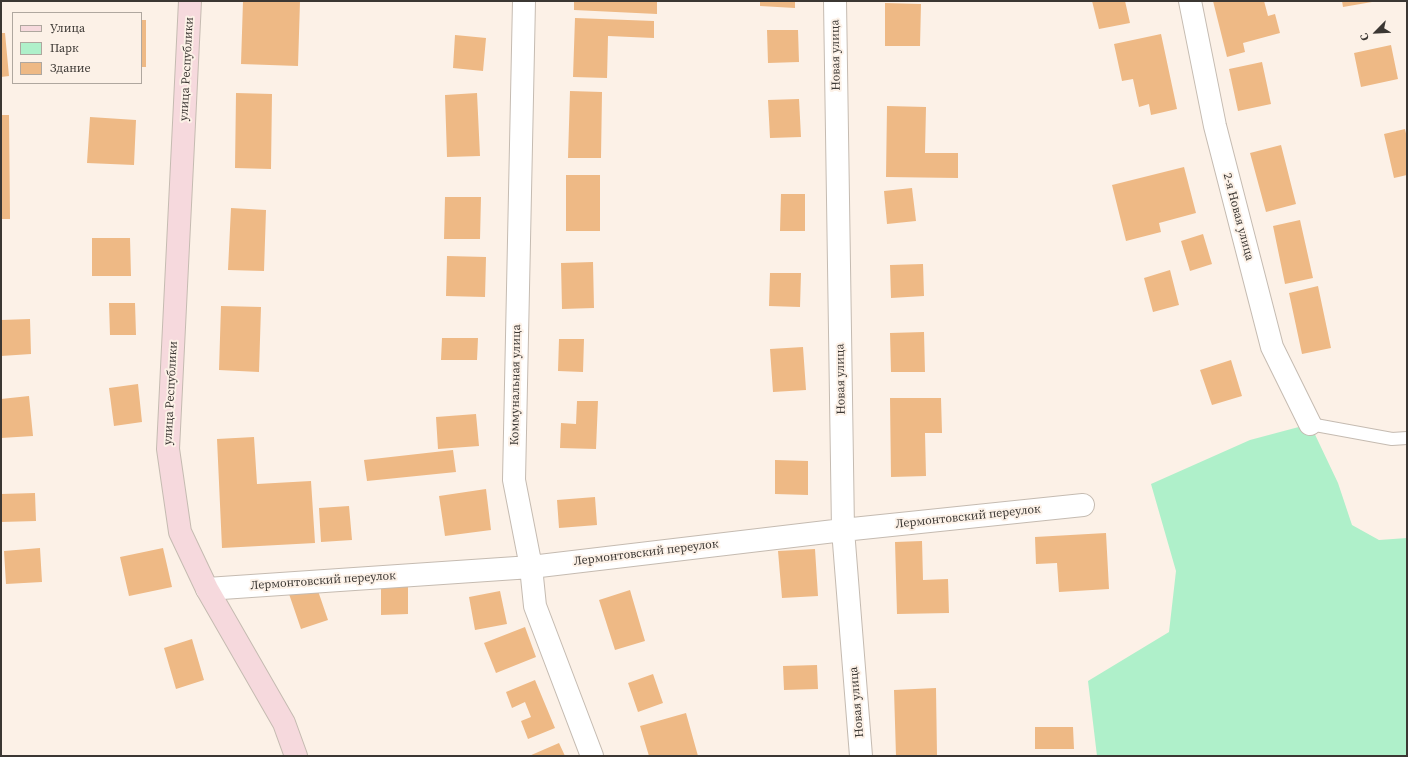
<!DOCTYPE html>
<meta charset="utf-8">
<style>
body{margin:0}
#map{position:relative;width:1408px;height:757px;overflow:hidden;background:#fcf1e7;font-family:"Source Serif 4",serif}
canvas{display:block}
.frame{position:absolute;inset:0;border:2px solid #3b3733;pointer-events:none}
.legend{position:absolute;left:12px;top:12px;width:130px;height:72px;box-sizing:border-box;background:#fcf1e7;border:1px solid #afa79f;margin:0;padding:5px 7px;list-style:none;font-size:12px;color:#3b3733}
.legend li{display:flex;align-items:center;gap:8px;height:20px}
.legend b{width:20px;border:1px solid #afa79f}
.north{position:absolute;left:1356px;top:12px;width:40px;height:40px;-webkit-text-stroke:3px #fcf1e7;paint-order:stroke;rotate:246deg;font-size:11px;font-weight:700;line-height:16px;text-align:center;color:#3b3733}
.north::after{content:'';display:block;margin:auto;width:14px;height:18px;background:#3b3733;clip-path:polygon(50% 0,100% 100%,50% 72%,0 100%)}
</style>
<div id="map">
<canvas width="1408" height="757"></canvas>
<div class="frame"></div>
<ul class="legend">
<li><b style="height:5px;background:#f6d9dd"></b>Улица</li>
<li><b style="height:11px;background:#aff0ca"></b>Парк</li>
<li><b style="height:11px;background:#eeb985"></b>Здание</li>
</ul>
<div class="north">С</div>
</div>
<script>
const ctx = document.querySelector('canvas').getContext('2d');
ctx.lineJoin = 'round';
function paint(path, color) { ctx.fillStyle = color; ctx.fill(path, 'evenodd'); }
const shape = rows => new Path2D(rows.map(r => 'M' + r).join(''));
function strokePath(path, color, width, dash) { ctx.strokeStyle = color; ctx.lineWidth = width; ctx.lineCap = dash ? 'butt' : 'round'; ctx.setLineDash(dash || []); ctx.stroke(path); }
function drawText(font, color, halo, rows, align = 'center') {
  ctx.font = font + ' "Source Serif 4",serif'; ctx.lineWidth = 4; ctx.setLineDash([]); ctx.textBaseline = 'middle'; ctx.strokeStyle = halo; ctx.fillStyle = color; for (const [text, x, y, turn = 0] of rows) {
    ctx.save(); ctx.translate(x, y); ctx.rotate((+turn || 0) * Math.PI / 180); ctx.textAlign = isNaN(turn) ? turn : align; if (halo) ctx.strokeText(text, 0, 0); ctx.fillText(text, 0, 0); ctx.restore();
  }
}
paint(shape([
 [1310,424,1338,483,1352,525,1379,540,1407,538,1407,756,1097,756,1088,681,1169,632,1176,571,1151,484,1250,440]
]), '#aff0ca');
paint(shape([
 [243,1,300,1,298,66,241,64],
 [574,1,657,1,657,14,574,10],
 [760,1,795,1,795,8,760,6],
 [1092,1,1125,1,1130,23,1099,29],
 [1213,1,1264,1,1268,16,1275,14,1280,33,1243,43,1245,52,1227,57],
 [1342,1,1372,1,1372,2,1343,7],
 [885,3,921,4,920,46,885,46],
 [575,18,654,21,654,38,608,36,607,78,573,77],
 [141,20,146,20,146,67,141,67],
 [767,30,798,30,799,62,768,63],
 [1,33,5,33,9,76,1,77],
 [1161,34,1177,109,1151,115,1149,104,1139,107,1133,79,1122,81,1114,44],
 [455,35,486,38,483,71,453,68],
 [1391,45,1398,79,1361,87,1354,53],
 [1262,62,1271,104,1238,111,1229,69],
 [570,91,602,92,601,158,568,158],
 [236,93,272,94,271,169,235,168],
 [477,93,480,156,447,157,445,95],
 [799,99,801,137,770,138,768,100],
 [887,106,926,107,925,153,958,153,958,178,886,177],
 [1,115,9,115,10,219,1,219],
 [90,117,136,120,134,165,87,163],
 [1405,129,1407,138,1407,175,1394,178,1384,134],
 [1281,145,1296,204,1266,212,1250,153],
 [1184,167,1196,213,1159,223,1161,232,1126,241,1112,185],
 [566,175,600,175,600,231,566,231],
 [912,188,916,221,887,224,884,191],
 [781,194,805,194,805,231,780,231],
 [445,197,481,197,480,239,444,239],
 [231,208,266,210,264,271,228,270],
 [1300,220,1313,278,1285,284,1273,226],
 [1203,234,1212,264,1190,271,1181,241],
 [92,238,130,238,131,276,92,276],
 [447,256,486,257,485,297,446,296],
 [593,262,594,308,562,309,561,263],
 [923,264,924,296,891,298,890,265],
 [1170,270,1179,305,1153,312,1144,278],
 [770,273,801,273,800,307,769,306],
 [1318,286,1331,348,1302,354,1289,293],
 [109,303,135,303,136,335,110,335],
 [221,306,261,307,259,372,219,370],
 [30,319,31,354,1,356,1,320],
 [924,332,925,372,891,372,890,333],
 [442,338,478,338,477,360,441,360],
 [559,339,584,339,583,372,558,371],
 [803,347,806,390,773,392,770,349],
 [1231,360,1242,396,1212,405,1200,370],
 [138,384,142,422,114,426,109,388],
 [29,396,33,436,1,438,1,399],
 [890,398,941,398,942,433,925,433,926,476,891,477],
 [577,401,598,401,596,449,560,448,561,423,576,424],
 [476,414,479,446,438,449,436,417],
 [254,437,257,484,311,481,315,543,222,548,217,439],
 [453,450,456,472,367,481,364,460],
 [775,460,808,461,808,495,775,494],
 [486,489,491,530,445,536,439,496],
 [35,493,36,521,1,522,1,494],
 [595,497,597,525,559,528,557,500],
 [349,506,352,540,321,542,319,508],
 [1106,533,1109,589,1059,592,1057,563,1036,564,1035,537],
 [922,541,923,580,948,579,949,613,897,614,895,542],
 [40,548,42,582,6,584,4,551],
 [163,548,172,587,129,596,120,557],
 [815,549,818,596,782,598,778,551],
 [316,585,328,620,301,629,289,594],
 [381,587,408,587,408,614,381,615],
 [630,590,645,641,615,650,599,600],
 [500,591,507,624,475,630,469,597],
 [525,627,536,657,496,673,484,643],
 [192,639,204,680,176,689,164,648],
 [817,665,818,689,784,690,783,666],
 [653,674,663,703,638,712,628,683],
 [535,680,555,728,528,739,521,721,531,717,525,702,512,708,506,692],
 [936,688,937,756,896,756,894,690],
 [686,713,698,756,649,756,640,726],
 [1035,727,1073,727,1074,749,1035,749],
 [559,743,565,756,529,756]
]), '#eeb985');
const lane = shape([
 [1310,424,1392,439,1407,438]
]);
const street = shape([
 [524,1,514,480,531,567,535,606,592,756],
 [835,1,843,530,861,756],
 [1190,1,1215,126,1272,347,1310,424],
 [207,589,531,567,843,530,1083,505]
]);
const secondary = shape([
 [190,1,168,449,180,532,207,589,284,723,296,756]
]);
strokePath(lane, '#c5bbb1', 14);
strokePath(street, '#c5bbb1', 24);
strokePath(secondary, '#c5bbb1', 24);
strokePath(lane, '#fff', 12);
strokePath(street, '#fff', 22);
strokePath(secondary, '#f6d9dd', 22);
drawText('12px', '#3b3733', '#fcf1e7', [
 ["Новая улица",836,55,-91],
 ["улица Республики",187,69,-87],
 ["2-я Новая улица",1238,217,75],
 ["Новая улица",841,379,-91],
 ["Коммунальная улица",516,385,-89],
 ["улица Республики",171,393,-87],
 ["Лермонтовский переулок",968,517,-6],
 ["Лермонтовский переулок",646,553,-7],
 ["Лермонтовский переулок",323,581,-4],
 ["Новая улица",857,702,-95]
]);
</script>
